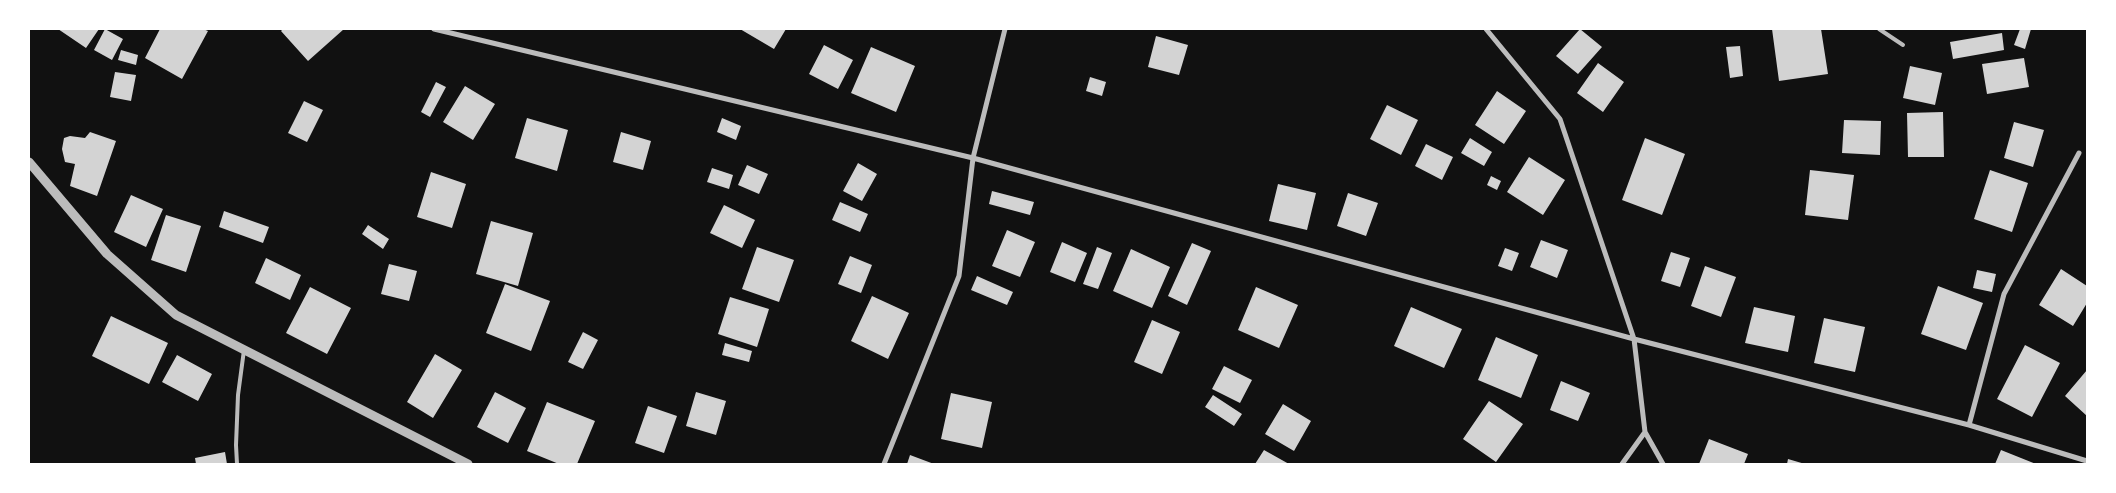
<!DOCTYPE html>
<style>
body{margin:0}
#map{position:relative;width:2116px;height:493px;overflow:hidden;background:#111;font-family:"Roboto Condensed",sans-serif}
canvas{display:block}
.frame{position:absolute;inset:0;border:30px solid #fff;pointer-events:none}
</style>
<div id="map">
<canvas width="2116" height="493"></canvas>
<div class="frame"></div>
</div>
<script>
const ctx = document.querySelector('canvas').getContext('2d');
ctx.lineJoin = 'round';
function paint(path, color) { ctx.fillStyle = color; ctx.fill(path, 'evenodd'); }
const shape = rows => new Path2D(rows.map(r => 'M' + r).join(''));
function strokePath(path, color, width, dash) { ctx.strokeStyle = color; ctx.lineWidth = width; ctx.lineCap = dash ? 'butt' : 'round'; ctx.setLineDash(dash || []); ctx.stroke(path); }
paint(shape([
 [58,29,99,29,86,48],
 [105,29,123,39,112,60,94,50],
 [160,29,203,29,208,31,182,79,145,58],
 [283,29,344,29,308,61,281,31],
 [740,29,786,29,774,49],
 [1580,29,1602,47,1578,74,1556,56],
 [1772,29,1821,29,1828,74,1779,81],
 [2020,29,2031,29,2025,49,2014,45],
 [2002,33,2004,50,1953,59,1950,42],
 [1156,36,1188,45,1179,75,1148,67],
 [824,45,853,60,838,89,809,74],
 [1740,46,1743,76,1730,78,1726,47],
 [871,47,915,66,896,112,851,93],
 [121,50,138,55,136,65,118,60],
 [2024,58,2029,87,1987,94,1982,64],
 [1598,63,1624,82,1603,112,1577,93],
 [1910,66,1942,73,1935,105,1903,98],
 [115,72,136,75,131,101,110,97],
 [1090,77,1106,82,1102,96,1086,91],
 [436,82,446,87,430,117,421,112],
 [465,86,495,104,473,140,443,122],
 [1497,91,1526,111,1504,144,1475,125],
 [304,101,323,110,307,142,288,133],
 [1387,105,1418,120,1401,155,1370,139],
 [1943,112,1944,157,1908,157,1907,113],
 [527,118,568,130,557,171,515,158],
 [722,118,741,126,736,140,717,132],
 [1844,120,1881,121,1880,155,1842,153],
 [2014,122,2044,130,2033,167,2004,158],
 [90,132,116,141,97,196,70,186,75,164,65,162,62,149,64,138,70,136,85,138],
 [621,132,651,141,643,170,613,162],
 [1470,138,1492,152,1484,166,1461,153],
 [1645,138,1685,154,1662,215,1622,200],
 [1426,144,1453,157,1442,180,1415,166],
 [1529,157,1565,180,1543,215,1507,192],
 [858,163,877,174,862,201,843,191],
 [747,165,768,174,759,194,738,185],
 [712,168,733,175,729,189,707,182],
 [1810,170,1854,175,1848,220,1805,215],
 [1990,170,2028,183,2012,232,1974,219],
 [431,172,466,184,452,228,417,217],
 [1491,176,1501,181,1497,190,1487,185],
 [1278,184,1316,193,1307,230,1269,221],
 [992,191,1034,202,1030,215,989,204],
 [1348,193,1378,203,1366,236,1337,226],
 [131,195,163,209,146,247,114,232],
 [840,202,868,214,860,232,832,220],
 [724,205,755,220,742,248,710,233],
 [224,211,269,227,263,243,219,227],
 [166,215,201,226,186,272,151,260],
 [491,221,533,233,518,286,476,274],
 [368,225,389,239,383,249,362,234],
 [1007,230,1035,242,1020,277,992,266],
 [1541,240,1568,250,1557,278,1530,267],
 [1062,242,1087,253,1075,282,1050,272],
 [1192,243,1211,251,1187,305,1168,296],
 [757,247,794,260,779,302,742,289],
 [1097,247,1112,253,1098,289,1083,284],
 [1505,248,1519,253,1512,271,1498,266],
 [1131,249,1170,267,1152,308,1113,291],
 [1671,252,1690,258,1680,287,1661,281],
 [850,256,872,265,861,293,838,284],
 [266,258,301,275,290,300,255,283],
 [389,264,417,271,409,301,381,294],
 [1705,266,1736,277,1721,317,1691,306],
 [2061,269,2087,286,2087,303,2073,326,2039,305],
 [1977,270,1996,274,1992,292,1973,288],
 [977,276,1013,292,1007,305,971,290],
 [505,284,550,301,531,351,486,333],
 [1938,286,1983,303,1966,350,1921,334],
 [310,287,351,308,327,354,286,333],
 [1256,287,1298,305,1279,348,1238,330],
 [872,296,909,313,888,359,851,341],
 [730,297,769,309,757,347,718,334],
 [1411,307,1462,329,1444,368,1394,346],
 [1754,307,1795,316,1788,352,1745,343],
 [111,316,168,343,149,384,92,356],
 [1824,318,1865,327,1855,372,1814,363],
 [1152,320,1180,332,1162,374,1134,362],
 [583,332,598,340,583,369,568,362],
 [1496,337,1538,355,1521,398,1478,380],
 [725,343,752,351,749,362,722,355],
 [2025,345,2060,363,2032,417,1997,399],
 [435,354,462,370,433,418,407,402],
 [177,355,212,374,198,401,162,382],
 [1224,366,1252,380,1240,403,1212,389],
 [2087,370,2087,416,2065,396],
 [1561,381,1590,393,1578,421,1550,410],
 [495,392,526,408,508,443,477,427],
 [696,392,726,401,716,435,686,426],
 [951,393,992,402,982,448,941,439],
 [1213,395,1242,414,1234,426,1205,407],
 [1489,401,1523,424,1496,462,1463,439],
 [547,402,595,421,577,464,559,464,527,451],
 [1283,404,1311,421,1294,451,1265,434],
 [648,406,677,416,664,453,635,443],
 [1709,439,1748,454,1744,464,1699,464],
 [1264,450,1289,464,1255,464],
 [2001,450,2036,464,1995,464],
 [225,452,227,464,196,464,195,458],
 [910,455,934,464,907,464],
 [1788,459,1805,464,1787,464]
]), '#d3d3d3');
strokePath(shape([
 [1879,29,1903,45],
 [237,464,236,445,238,395,244,350]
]), '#bcbcbc', 4);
strokePath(shape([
 [434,29,973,158,1634,339,1969,425,2087,461],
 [1486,29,1560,119,1634,339,1645,432,1622,464],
 [1969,425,2004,294,2079,153],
 [1645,432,1663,464],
 [884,464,959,276,973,158,1005,29]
]), '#bcbcbc', 5);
strokePath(shape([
 [29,162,107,254,176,315,468,464]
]), '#bcbcbc', 9);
</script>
